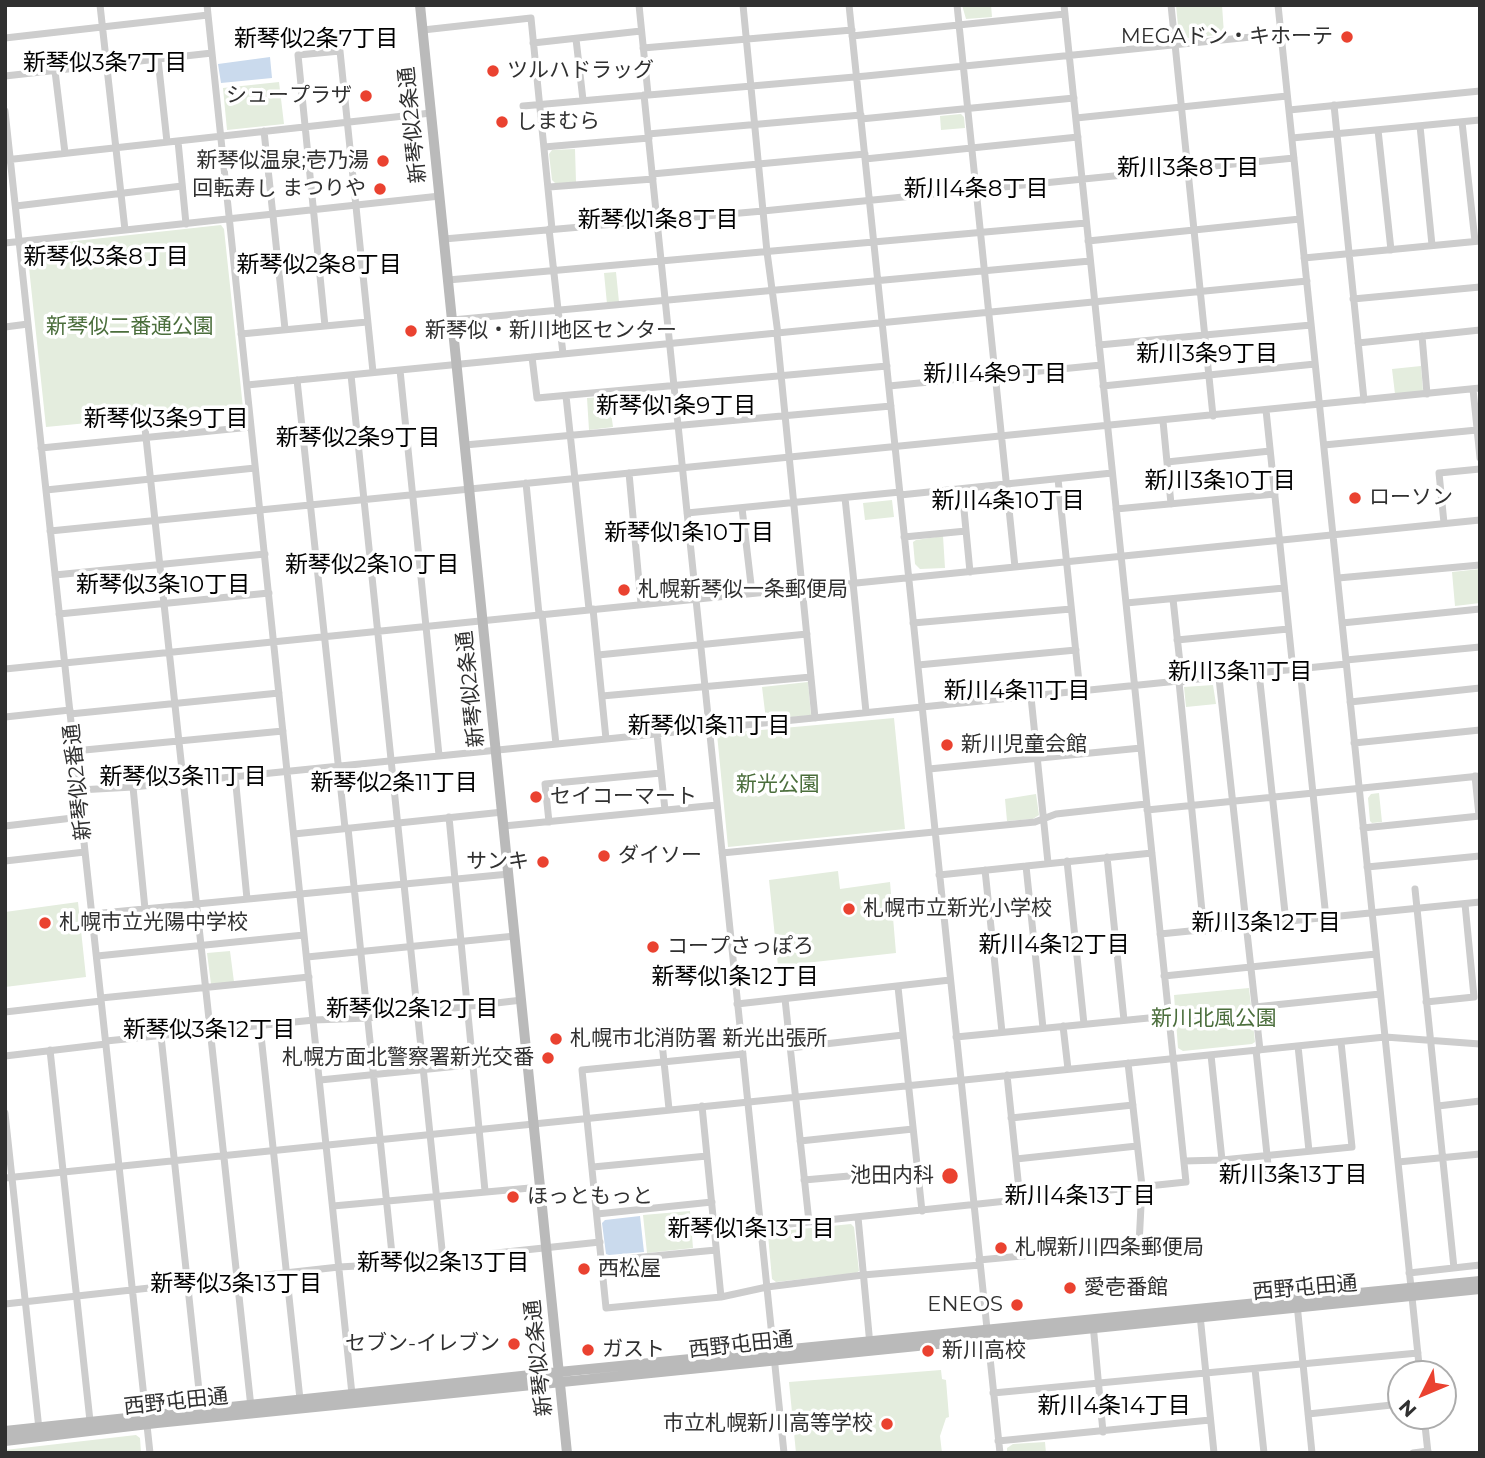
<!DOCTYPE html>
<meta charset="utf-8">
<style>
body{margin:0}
#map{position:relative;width:1485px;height:1458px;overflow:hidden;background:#fff;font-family:Montserrat,sans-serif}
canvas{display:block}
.frame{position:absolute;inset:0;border:7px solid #303030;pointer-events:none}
.north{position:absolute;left:1387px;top:1360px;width:70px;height:70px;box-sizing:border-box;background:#fff;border:2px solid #acacac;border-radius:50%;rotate:227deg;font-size:19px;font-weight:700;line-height:28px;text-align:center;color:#303030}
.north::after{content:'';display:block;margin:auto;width:24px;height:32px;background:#ea4230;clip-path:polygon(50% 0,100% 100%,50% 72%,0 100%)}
</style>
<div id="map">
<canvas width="1485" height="1458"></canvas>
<div class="frame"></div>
<div class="north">N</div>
</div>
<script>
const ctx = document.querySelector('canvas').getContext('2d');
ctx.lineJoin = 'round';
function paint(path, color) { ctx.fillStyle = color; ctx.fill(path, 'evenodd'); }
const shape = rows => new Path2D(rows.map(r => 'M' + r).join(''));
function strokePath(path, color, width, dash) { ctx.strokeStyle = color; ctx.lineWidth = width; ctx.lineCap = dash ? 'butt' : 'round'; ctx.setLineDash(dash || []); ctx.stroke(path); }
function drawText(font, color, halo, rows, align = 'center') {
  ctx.font = font + ' Montserrat,"Noto Sans JP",sans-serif'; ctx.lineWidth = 7; ctx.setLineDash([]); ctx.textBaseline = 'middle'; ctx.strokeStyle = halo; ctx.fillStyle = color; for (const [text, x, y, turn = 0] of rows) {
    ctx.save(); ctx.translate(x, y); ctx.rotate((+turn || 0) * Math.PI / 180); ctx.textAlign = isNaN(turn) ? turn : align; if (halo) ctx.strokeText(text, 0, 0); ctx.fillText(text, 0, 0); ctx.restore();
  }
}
paint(shape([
 [962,5,991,5,992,17,966,19],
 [1176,5,1222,5,1224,34,1181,39,1179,36],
 [279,82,284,124,227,130,223,88],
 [961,114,964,117,965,128,941,130,940,116],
 [575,149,576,182,556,184,552,180,549,154,552,150],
 [221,225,224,229,243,408,46,427,27,249,30,246],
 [616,272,619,302,607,304,604,273],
 [1421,366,1423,391,1395,394,1392,369],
 [605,397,607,412,611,412,613,427,589,430,587,398],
 [892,500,894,517,865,520,863,503],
 [943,536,945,568,920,569,915,564,913,542,916,540],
 [1480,569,1480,603,1455,606,1452,572],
 [808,682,811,715,766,720,762,687],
 [1213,685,1216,704,1186,707,1184,687],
 [894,718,905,829,728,847,717,734],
 [1379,793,1382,822,1372,823,1370,821,1368,798,1371,794],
 [1036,794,1039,815,1033,819,1007,821,1005,799],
 [838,871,840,889,890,882,896,953,778,966,769,880],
 [78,902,86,977,5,987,5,912],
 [230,951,234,982,211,984,207,953],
 [1249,988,1255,1042,1252,1044,1183,1051,1178,1048,1174,995],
 [690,1211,693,1248,647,1253,643,1215],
 [851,1224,854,1227,859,1271,856,1273,776,1282,772,1279,768,1235,771,1232],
 [941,1370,942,1379,946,1380,949,1417,946,1418,940,1436,942,1453,796,1453,789,1382],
 [136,1435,140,1438,141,1453,5,1453,5,1450],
 [1045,1442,1046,1453,1007,1453,1007,1448,1013,1444]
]), '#e4edde');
paint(shape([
 [270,57,272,78,221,83,218,64],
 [640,1216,644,1252,609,1255,606,1254,602,1223,605,1220]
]), '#cadaed');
strokePath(shape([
 [100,5,125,230],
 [207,5,352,1394],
 [639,5,648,94],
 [743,5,767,252,778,334],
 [849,5,1000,1453],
 [957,5,1015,567],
 [1171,5,1213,416],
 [1278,5,1420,1374],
 [423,30,531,18,552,229],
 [852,36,1065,14],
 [5,38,208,15],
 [576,39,583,100],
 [533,43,641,31],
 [643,48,852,30],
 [158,59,167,142],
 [55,71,65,153],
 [5,76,212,53],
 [644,95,784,1453],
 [1334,105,1364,400],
 [523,106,866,76,1281,34],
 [1289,110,1480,91],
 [5,111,150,1453],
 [1076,118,1287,96],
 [861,119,1074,98],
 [1462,122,1475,241],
 [1420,126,1432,245],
 [1378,130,1391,250],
 [264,131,285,329],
 [648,134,861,115],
 [1292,138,1480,120],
 [178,141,186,224],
 [544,147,649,138],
 [865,159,1078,137],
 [5,160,431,113],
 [652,174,865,154],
 [549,187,653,179],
 [16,206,182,186],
 [549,229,563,354],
 [444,239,763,211,1294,158],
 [1088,241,1300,219],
 [5,243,440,196],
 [1304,258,1480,241],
 [448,280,1086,223],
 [1353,299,1480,287],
 [452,320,1090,261],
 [325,326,298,55,340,51,373,372],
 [5,327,28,324],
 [241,334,367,322],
 [777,334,815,718],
 [1422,336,1427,394],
 [1358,343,1480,330],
 [1099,345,1311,325],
 [532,357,537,398,887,366],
 [400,370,439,755],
 [351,375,443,1259],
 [297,380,345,828],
 [247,385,1307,281],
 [889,386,1101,365],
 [1103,386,1315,364],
 [1473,389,1480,458],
 [566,396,589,609],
 [1266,410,1293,670],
 [144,419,251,1407],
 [1163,421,1171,504],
 [465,445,891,406],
 [1324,445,1477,430],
 [41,448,251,427],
 [1167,462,1270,451],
 [629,473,641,604],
 [1058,479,1080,692],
 [526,483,539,614],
 [962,489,970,572],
 [46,490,255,468],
 [900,495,1112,473],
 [845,498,854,583],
 [742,508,752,593],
 [1116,509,1275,494],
 [687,513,900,492],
 [1444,523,1439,473,1480,469],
 [50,531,1480,388],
 [904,537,966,531],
 [55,575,265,554],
 [1338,578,1480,565],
 [853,583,866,712],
 [1173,599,1182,682],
 [1126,603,1284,588],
 [593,609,606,739],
 [59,614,269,593],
 [542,614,556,744],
 [913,623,1071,609],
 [1342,623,1480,609],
 [1177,640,1288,629],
 [598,655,807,634],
 [1346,660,1480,647],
 [918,665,1076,650],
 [5,669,1480,520],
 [1300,669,1326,918],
 [1259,673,1286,922],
 [1219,678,1260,1050],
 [1179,682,1204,931],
 [602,696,811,677],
 [1031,697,1048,863],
 [1350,702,1480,688],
 [70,714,279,693],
 [5,717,70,710],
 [657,734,665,810],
 [1354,743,1480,730],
 [74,751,283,731],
 [929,769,1141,748],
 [235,775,247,899],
 [1475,776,1479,816],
 [133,787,145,909],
 [79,790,133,787,1346,664],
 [1147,810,1480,776],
 [449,817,485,1191],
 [549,822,545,784,661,773],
 [5,826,81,817],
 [504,826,717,805],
 [348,828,393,1264],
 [1363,828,1480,816],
 [294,834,503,812],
 [722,853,1035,822,1056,814,1146,804],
 [1107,857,1124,1020],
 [5,861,85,852],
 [1067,861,1084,1024],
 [1026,866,1043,1028],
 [1367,867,1480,856],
 [985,870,1002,1032],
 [939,875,1152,853],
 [1415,889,1454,1268],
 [92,914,509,874],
 [1160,934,1480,902],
 [97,956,304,935],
 [307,957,515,936],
 [1164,976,1376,954],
 [898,987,922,1211],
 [101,998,309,977],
 [785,999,809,1222],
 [1426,1002,1474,997,1465,904],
 [737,1004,950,980],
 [1255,1007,1380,994],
 [5,1012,101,1001],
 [260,1026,300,1399],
 [1063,1026,1068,1069],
 [161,1036,201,1409],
 [956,1037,1169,1016],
 [106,1041,314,1020,368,1018,522,1000],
 [662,1043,669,1109],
 [1298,1046,1309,1151],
 [790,1048,903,1035],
 [50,1050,90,1421],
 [1256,1050,1269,1174],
 [743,1054,582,1070,606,1308,721,1297,767,1287,863,1275,980,1265],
 [1211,1055,1224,1179],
 [5,1056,106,1044],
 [1007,1075,1020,1199],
 [320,1080,528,1059],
 [702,1106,721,1297],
 [1438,1106,1480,1101],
 [5,1113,39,1429],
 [1011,1118,1133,1105],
 [800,1141,913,1129],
 [1016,1159,1137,1146],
 [1184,1161,1222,1160,1352,1147,1341,1042],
 [1398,1162,1480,1154],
 [593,1167,707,1156],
 [5,1178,1385,1037,1480,1044],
 [804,1180,917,1170],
 [333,1206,541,1187],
 [597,1214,712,1202],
 [858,1217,870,1345],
 [761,1227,1186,1182,1064,5],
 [979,1260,1139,1245,1142,1186,1128,1063],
 [602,1261,716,1250],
 [1409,1273,1480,1265],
 [5,1304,339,1267,393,1264,600,1242],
 [1297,1304,1312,1453],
 [1200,1315,1214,1453],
 [1093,1324,1103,1432],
 [1255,1369,1264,1453],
 [993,1393,1418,1353],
 [1308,1414,1401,1404],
 [1424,1416,1428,1453],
 [998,1441,1210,1420],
 [1413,1453,1428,1451]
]), '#cdcdcd', 7);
strokePath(shape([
 [420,5,567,1453],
 [5,1431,559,1372,1480,1281],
 [5,1441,157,1423,1480,1289]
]), '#bababa', 10);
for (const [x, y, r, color] of [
 [1347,37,7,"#ea4230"],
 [493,71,7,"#ea4230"],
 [366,96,7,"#ea4230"],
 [502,122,7,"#ea4230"],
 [383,161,7,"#ea4230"],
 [380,189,7,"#ea4230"],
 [411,331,7,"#ea4230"],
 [1355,498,7,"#ea4230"],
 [624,590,7,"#ea4230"],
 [947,745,7,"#ea4230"],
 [536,797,7,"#ea4230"],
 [604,856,7,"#ea4230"],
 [543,862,7,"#ea4230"],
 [849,909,7,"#ea4230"],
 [45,923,7,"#ea4230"],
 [653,947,7,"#ea4230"],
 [556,1039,7,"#ea4230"],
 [548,1058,7,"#ea4230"],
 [950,1176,9,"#ea4230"],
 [513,1197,7,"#ea4230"],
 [1001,1248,7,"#ea4230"],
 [584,1269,7,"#ea4230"],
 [1070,1288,7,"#ea4230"],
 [1017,1305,7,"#ea4230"],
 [514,1344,7,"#ea4230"],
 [588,1350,7,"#ea4230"],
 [928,1351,7,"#ea4230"],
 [887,1424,7,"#ea4230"]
]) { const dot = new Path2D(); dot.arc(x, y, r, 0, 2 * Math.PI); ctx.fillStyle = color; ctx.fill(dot); strokePath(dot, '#fff', 2.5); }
drawText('21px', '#303030', '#fff', [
 ["MEGAドン・キホーテ",1333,37,"right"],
 ["ツルハドラッグ",507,71],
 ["シュープラザ",352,96,"right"],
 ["しまむら",516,122],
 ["新琴似温泉;壱乃湯",369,161,"right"],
 ["回転寿し まつりや",366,189,"right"],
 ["新琴似・新川地区センター",425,331],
 ["ローソン",1369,498],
 ["札幌新琴似一条郵便局",638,590],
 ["新川児童会館",961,745],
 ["セイコーマート",550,797],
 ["ダイソー",618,856],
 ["サンキ",529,862,"right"],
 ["札幌市立新光小学校",863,909],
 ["札幌市立光陽中学校",59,923],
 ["コープさっぽろ",667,947],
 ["札幌市北消防署 新光出張所",570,1039],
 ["札幌方面北警察署新光交番",534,1058,"right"],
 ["池田内科",934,1176,"right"],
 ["ほっともっと",527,1197],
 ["札幌新川四条郵便局",1015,1248],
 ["西松屋",598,1269],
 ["愛壱番館",1084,1288],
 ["ENEOS",1003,1305,"right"],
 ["セブン-イレブン",500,1344,"right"],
 ["ガスト",602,1350],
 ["新川高校",942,1351],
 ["市立札幌新川高等学校",873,1424,"right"]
], 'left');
drawText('21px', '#303030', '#fff', [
 ["新琴似2条通",413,125,-96],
 ["新琴似2条通",471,689,-96],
 ["新琴似2番通",78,782,-96],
 ["西野屯田通",1305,1288,-5],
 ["西野屯田通",741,1345,-6],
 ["新琴似2条通",539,1358,-96],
 ["西野屯田通",176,1402,-6]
]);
drawText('21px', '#4b6e3c', '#fff', [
 ["新琴似二番通公園",130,327],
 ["新光公園",778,785],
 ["新川北風公園",1214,1019]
]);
drawText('23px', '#000', '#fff', [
 ["新琴似2条7丁目",316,39],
 ["新琴似3条7丁目",105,63],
 ["新川3条8丁目",1188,168],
 ["新川4条8丁目",976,189],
 ["新琴似1条8丁目",658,220],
 ["新琴似3条8丁目",106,257],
 ["新琴似2条8丁目",319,265],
 ["新川3条9丁目",1207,354],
 ["新川4条9丁目",995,374],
 ["新琴似1条9丁目",676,406],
 ["新琴似3条9丁目",166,419],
 ["新琴似2条9丁目",358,438],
 ["新川3条10丁目",1220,481],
 ["新川4条10丁目",1008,501],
 ["新琴似1条10丁目",689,533],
 ["新琴似2条10丁目",372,565],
 ["新琴似3条10丁目",163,585],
 ["新川3条11丁目",1240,672],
 ["新川4条11丁目",1017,691],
 ["新琴似1条11丁目",709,726],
 ["新琴似3条11丁目",183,777],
 ["新琴似2条11丁目",394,783],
 ["新川3条12丁目",1266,923],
 ["新川4条12丁目",1054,945],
 ["新琴似1条12丁目",735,977],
 ["新琴似2条12丁目",412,1009],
 ["新琴似3条12丁目",209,1030],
 ["新川3条13丁目",1293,1175],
 ["新川4条13丁目",1080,1196],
 ["新琴似1条13丁目",751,1229],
 ["新琴似2条13丁目",443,1263],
 ["新琴似3条13丁目",236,1284],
 ["新川4条14丁目",1114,1406]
]);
</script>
